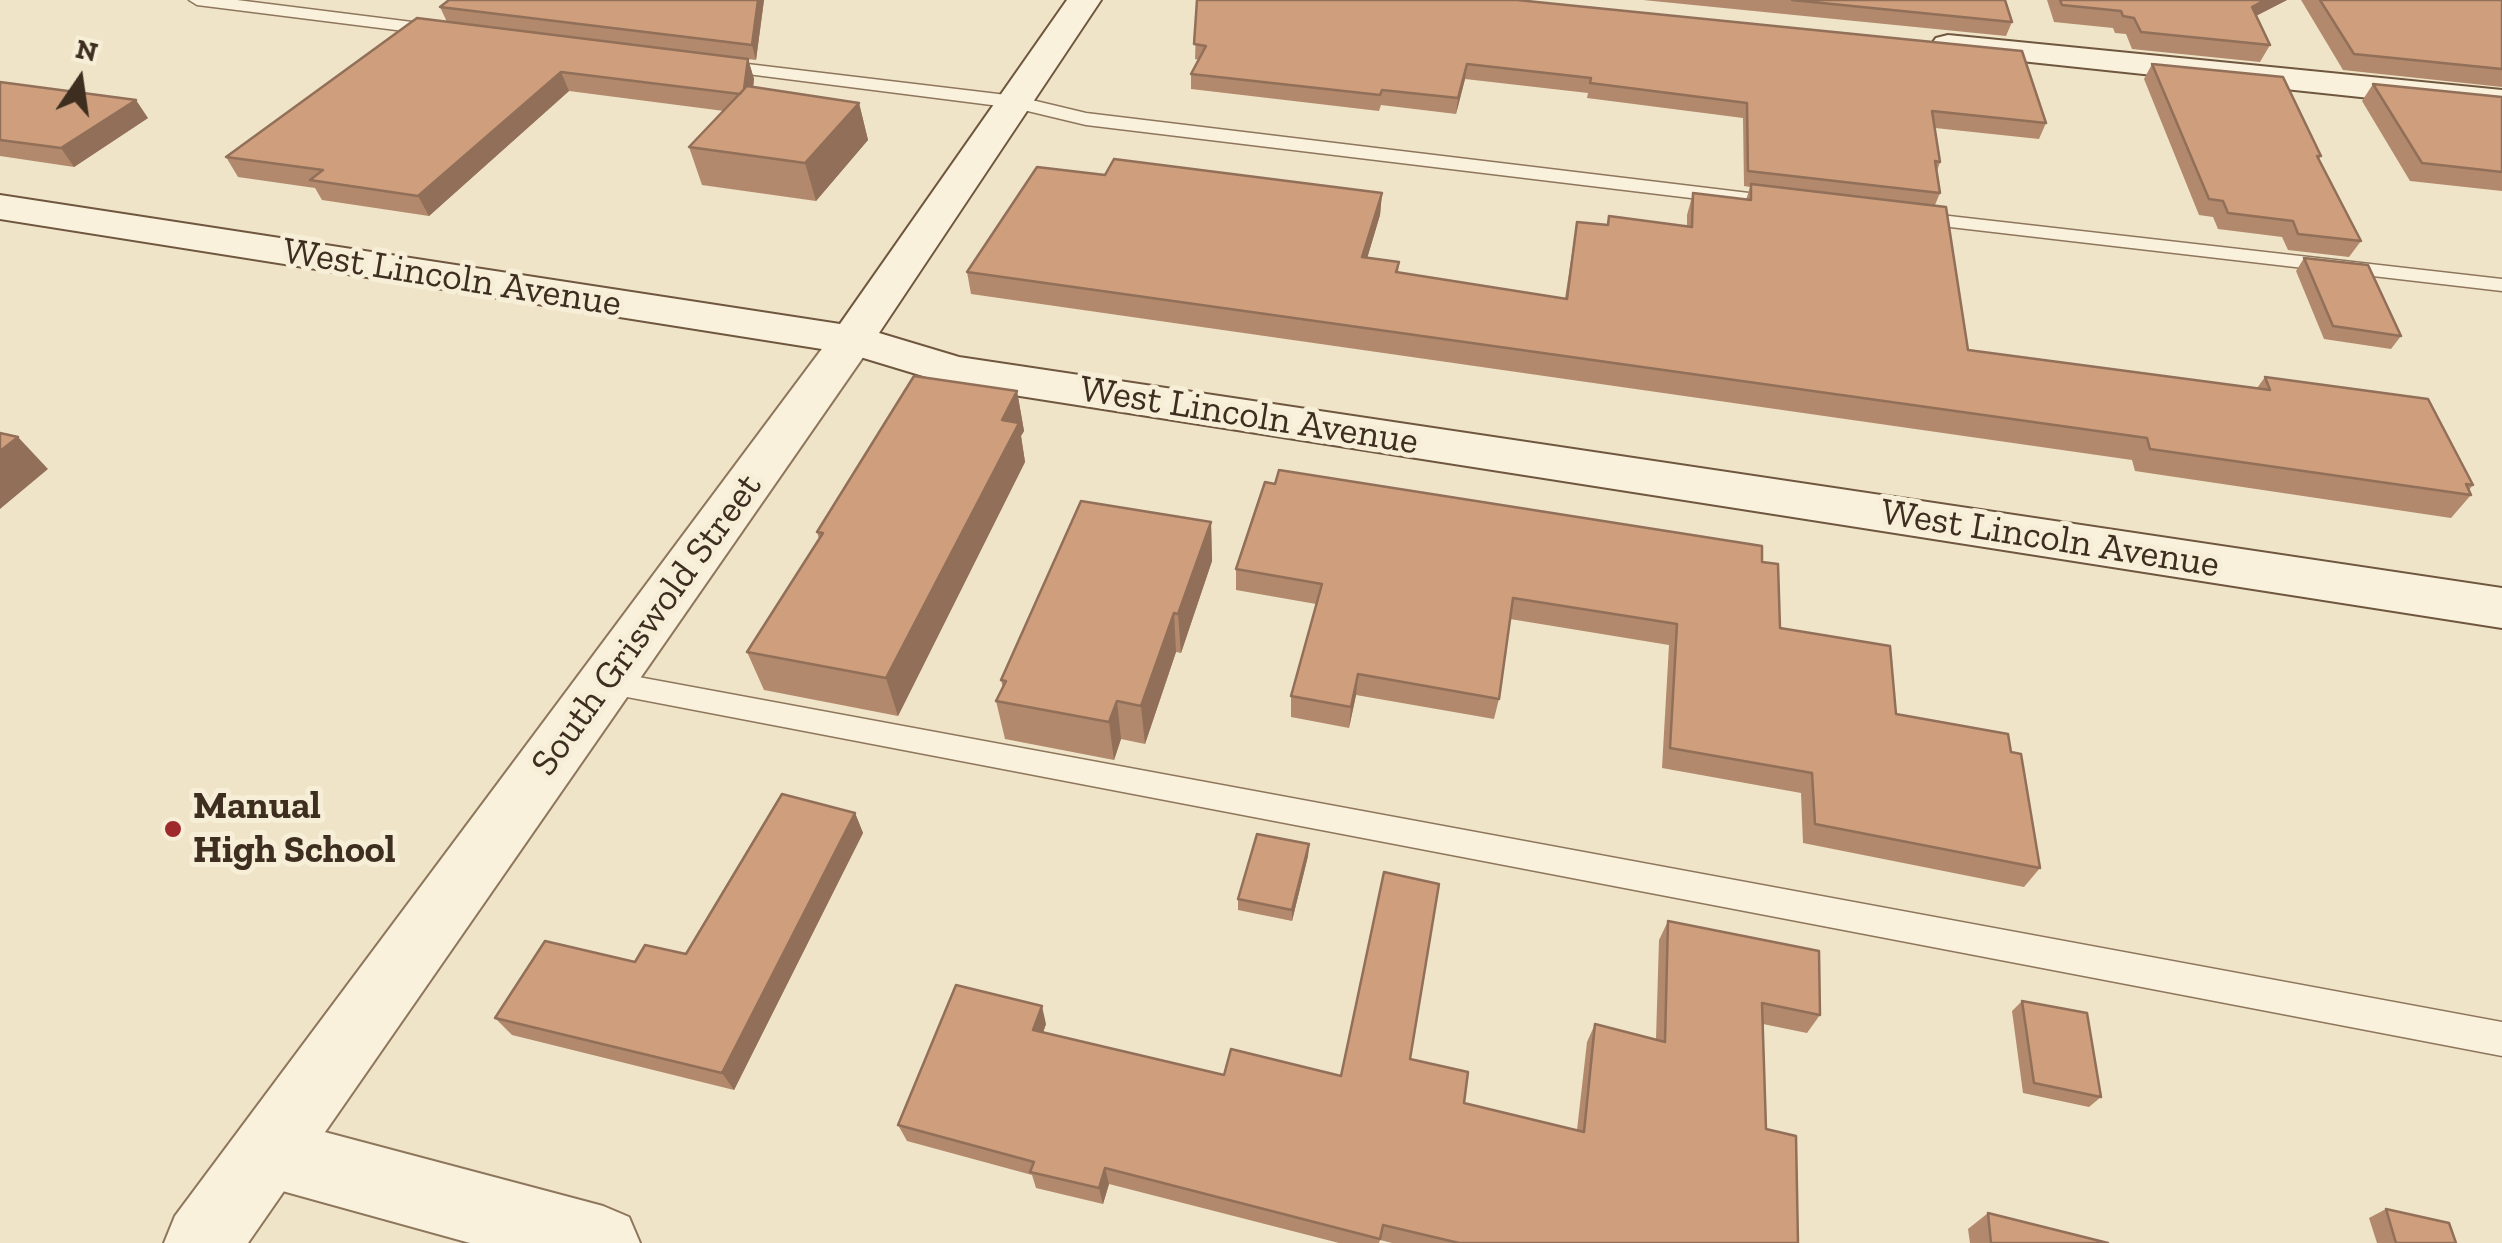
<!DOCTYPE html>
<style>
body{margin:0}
#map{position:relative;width:2502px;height:1243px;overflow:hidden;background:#f0e4c8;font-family:"Zilla Slab",serif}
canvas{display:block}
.north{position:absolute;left:30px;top:30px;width:100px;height:100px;-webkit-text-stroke:8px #f7eed8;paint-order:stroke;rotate:13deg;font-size:28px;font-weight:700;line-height:40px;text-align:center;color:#3d2e20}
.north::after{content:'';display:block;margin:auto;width:35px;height:45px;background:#3d2e20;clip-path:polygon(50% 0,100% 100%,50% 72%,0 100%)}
</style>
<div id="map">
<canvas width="2502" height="1243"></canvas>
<div class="north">N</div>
</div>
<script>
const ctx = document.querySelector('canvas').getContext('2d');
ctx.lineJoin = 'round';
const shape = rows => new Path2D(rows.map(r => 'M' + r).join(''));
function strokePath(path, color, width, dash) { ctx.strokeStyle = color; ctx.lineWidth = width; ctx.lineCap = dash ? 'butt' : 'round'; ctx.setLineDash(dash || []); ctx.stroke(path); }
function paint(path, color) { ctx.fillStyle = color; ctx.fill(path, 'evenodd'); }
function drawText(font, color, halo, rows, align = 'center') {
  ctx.font = font + ' "Zilla Slab",serif'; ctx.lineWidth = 10; ctx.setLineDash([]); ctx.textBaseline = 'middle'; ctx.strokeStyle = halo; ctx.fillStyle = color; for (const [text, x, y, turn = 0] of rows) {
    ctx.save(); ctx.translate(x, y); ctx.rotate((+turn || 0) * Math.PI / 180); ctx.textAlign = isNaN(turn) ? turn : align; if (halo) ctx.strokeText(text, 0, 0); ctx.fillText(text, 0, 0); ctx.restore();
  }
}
const service = shape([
 [189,0,237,0,444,26,453,31,444,36,197,5,189,0],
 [714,60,1015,96,1086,113,1782,197,1792,203,1782,209,1086,125,1015,108,708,69,705,65,714,60],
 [1914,212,2502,279,2502,291,1907,222,1907,214,1914,212],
 [606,671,2502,1022,2502,1056,606,693,596,690,592,682,596,674,606,671]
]);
const minor = shape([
 [268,1117,603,1206,629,1217,640,1243,470,1243,268,1187,243,1177,233,1152,243,1127,268,1117]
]);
const tertiary = shape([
 [852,326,868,330,875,340,248,1243,164,1243,175,1216,836,330,852,326]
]);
const secondary = shape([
 [1067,0,1101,0,879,333,959,357,2502,588,2502,628,956,386,847,353,0,219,0,195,840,324,1067,0],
 [1948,35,2502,90,2502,112,1936,52,1931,45,1936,38,1948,35]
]);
strokePath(service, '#8d765c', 3);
strokePath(minor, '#8d765c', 4);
strokePath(tertiary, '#8d765c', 4);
strokePath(secondary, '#6f573f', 4);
paint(service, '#faf1dc');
paint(minor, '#faf1dc');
paint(tertiary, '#faf1dc');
paint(secondary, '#faf1dc');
paint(shape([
 [764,0,756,60,518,31,748,59,754,79,753,87,859,103,868,140,816,201,702,185,689,147,724,111,569,91,429,216,322,200,315,188,238,177,226,157,447,22,440,7],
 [1197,0,2046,123,2039,139,1935,128,1940,162,1937,171,1940,193,1935,205,1968,350,2257,388,2265,377,2473,485,2469,490,2471,495,2451,518,2135,471,2132,460,971,294,967,272,1105,175,1382,193,1380,215,1367,258,1399,262,1398,273,1565,298,1577,222,1607,225,1609,216,1687,226,1687,215,1693,193,1746,200,1750,187,1744,186,1743,118,1587,98,1588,93,1465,79,1456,114,1381,105,1379,111,1191,89,1191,74,1199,60,1195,59],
 [1643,0,2005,0,2012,22,2006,36],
 [2047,0,2287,0,2256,16,2270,45,2260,62,2132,49,2126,34,2115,33,2113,28,2054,22],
 [2301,0,2502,0,2502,87,2343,70],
 [2152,64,2321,156,2319,159,2361,241,2349,257,2288,250,2282,237,2218,229,2213,217,2199,215,2144,79],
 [0,82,148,118,74,167,0,156],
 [2373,84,2502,97,2502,191,2410,181,2362,101],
 [2304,258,2401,336,2391,349,2324,339,2296,271],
 [1017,391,1024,431,1021,436,1025,462,898,716,764,690,747,652,819,539,817,532],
 [1211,522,1212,561,1181,653,1176,652,1145,744,1121,739,1114,760,1005,739,996,701,1003,688,1001,680],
 [1762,562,1780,628,1896,714,2011,752,2040,868,2024,887,1803,843,1801,793,1662,768,1669,645,1510,619,1499,699,1494,719,1356,695,1349,728,1291,717,1291,696,1316,604,1236,590,1236,569],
 [855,813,863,833,734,1090,512,1035,495,1018,635,962,686,954],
 [1309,844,1308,856,1292,921,1238,910,1238,899],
 [1668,921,1820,1015,1807,1033,1763,1024,1766,1129,1798,1243,1392,1243,1380,1240,1379,1243,1339,1243,1109,1184,1103,1204,1036,1188,1032,1175,907,1141,898,1125,1046,1024,1043,1032,1224,1075,1341,1076,1410,1059,1464,1103,1577,1130,1587,1042,1595,1024,1656,1039,1659,940],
 [2022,1001,2101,1097,2089,1107,2023,1093,2012,1011],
 [2386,1209,2456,1243,2377,1243,2369,1218],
 [1988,1213,2108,1243,1970,1243,1968,1229]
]), '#b2896c');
paint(shape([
 [758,0,764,0,756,60,752,45],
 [2265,0,2287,0,2242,23,2252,7],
 [748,59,754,79,750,114,744,94],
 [1467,64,1465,79,1456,114,1458,98],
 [561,72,569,91,429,216,418,196],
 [136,100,148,118,74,167,61,148],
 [859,103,868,140,816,201,805,163],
 [1382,193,1380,215,1361,279,1362,257],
 [1017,391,1024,431,1021,436,1025,462,898,716,886,678,1002,420],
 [18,437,48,469,0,509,0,451],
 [1211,522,1212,561,1181,653,1178,614],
 [1174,613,1176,652,1145,744,1141,706],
 [1358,674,1356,695,1349,728,1351,707],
 [1117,701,1121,739,1114,760,1109,722],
 [855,813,863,833,734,1090,722,1073],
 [1309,844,1308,856,1292,921,1292,910],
 [1042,1006,1046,1024,1038,1047,1033,1030],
 [1105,1168,1109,1184,1103,1204,1099,1188]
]), '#916f58');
const building = shape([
 [449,0,758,0,752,45,440,7,449,0],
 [1197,0,1517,0,2022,51,2046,123,1932,111,1940,162,1935,161,1940,193,1748,171,1747,103,1590,83,1591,78,1467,64,1458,98,1382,90,1380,95,1191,74,1206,46,1194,44,1197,0],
 [1792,0,2005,0,2012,22,1792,0],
 [2060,0,2265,0,2252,7,2270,45,2141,32,2134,18,2123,16,2121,11,2062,5,2060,0],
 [2320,0,2502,0,2502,69,2354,54,2320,0],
 [417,18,748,59,744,89,740,94,561,72,418,196,310,180,323,170,226,157,417,18],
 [2152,64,2283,77,2321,156,2317,156,2361,241,2298,234,2293,221,2228,213,2223,201,2209,199,2152,64],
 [0,82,136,100,61,148,0,140,0,82],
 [2373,84,2502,97,2502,172,2422,163,2373,84],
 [747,86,859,103,805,163,689,147,747,86],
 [1114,159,1382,193,1362,257,1399,262,1396,272,1567,299,1577,222,1608,225,1609,216,1692,227,1693,193,1751,200,1751,184,1946,207,1968,350,2270,390,2265,377,2428,399,2473,485,2466,484,2471,495,2150,449,2147,438,967,272,1037,167,1105,175,1114,159],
 [2304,258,2368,265,2401,336,2333,326,2304,258],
 [914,376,1017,391,1002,420,1019,423,886,678,747,652,823,533,817,532,914,376],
 [0,433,18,437,0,451,0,433],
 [1279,470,1762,546,1762,562,1778,564,1780,628,1890,646,1896,714,2008,734,2011,752,2021,754,2040,868,1815,824,1812,773,1670,748,1677,624,1513,598,1499,699,1358,674,1351,707,1291,696,1322,584,1236,569,1265,482,1275,484,1279,470],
 [1081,501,1211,522,1178,614,1174,613,1141,706,1117,701,1109,722,996,701,1006,681,1001,680,1081,501],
 [782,794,855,813,722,1073,495,1018,545,941,635,962,645,945,686,954,782,794],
 [1257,834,1309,844,1292,910,1238,899,1257,834],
 [1384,872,1439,884,1410,1059,1468,1072,1464,1103,1584,1132,1595,1024,1665,1042,1668,921,1819,951,1820,1015,1762,1003,1766,1129,1796,1136,1798,1243,1459,1243,1383,1225,1380,1239,1105,1168,1099,1188,1030,1172,1034,1162,898,1125,956,985,1042,1006,1033,1030,1224,1075,1231,1049,1341,1076,1384,872],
 [2022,1001,2087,1013,2101,1097,2034,1083,2022,1001],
 [2386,1209,2449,1223,2456,1243,2396,1243,2386,1209],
 [1988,1213,2108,1243,1991,1243,1988,1213]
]);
paint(building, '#cf9f7d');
strokePath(building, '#916f58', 2.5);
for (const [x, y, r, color] of [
 [173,829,10,"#9e2a2b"]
]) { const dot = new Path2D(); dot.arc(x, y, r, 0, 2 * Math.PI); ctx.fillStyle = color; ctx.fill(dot); strokePath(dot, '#f7eed8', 4); }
drawText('38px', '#3d2e20', '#f7eed8', [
 ["West Lincoln Avenue",452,278,9],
 ["West Lincoln Avenue",1249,416,9],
 ["West Lincoln Avenue",2050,539,9],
 ["South Griswold Street",647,625,-54]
]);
drawText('bold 38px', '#3d2e20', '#f7eed8', [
 ["Manual",193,807],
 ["High School",193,851]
], 'left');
</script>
